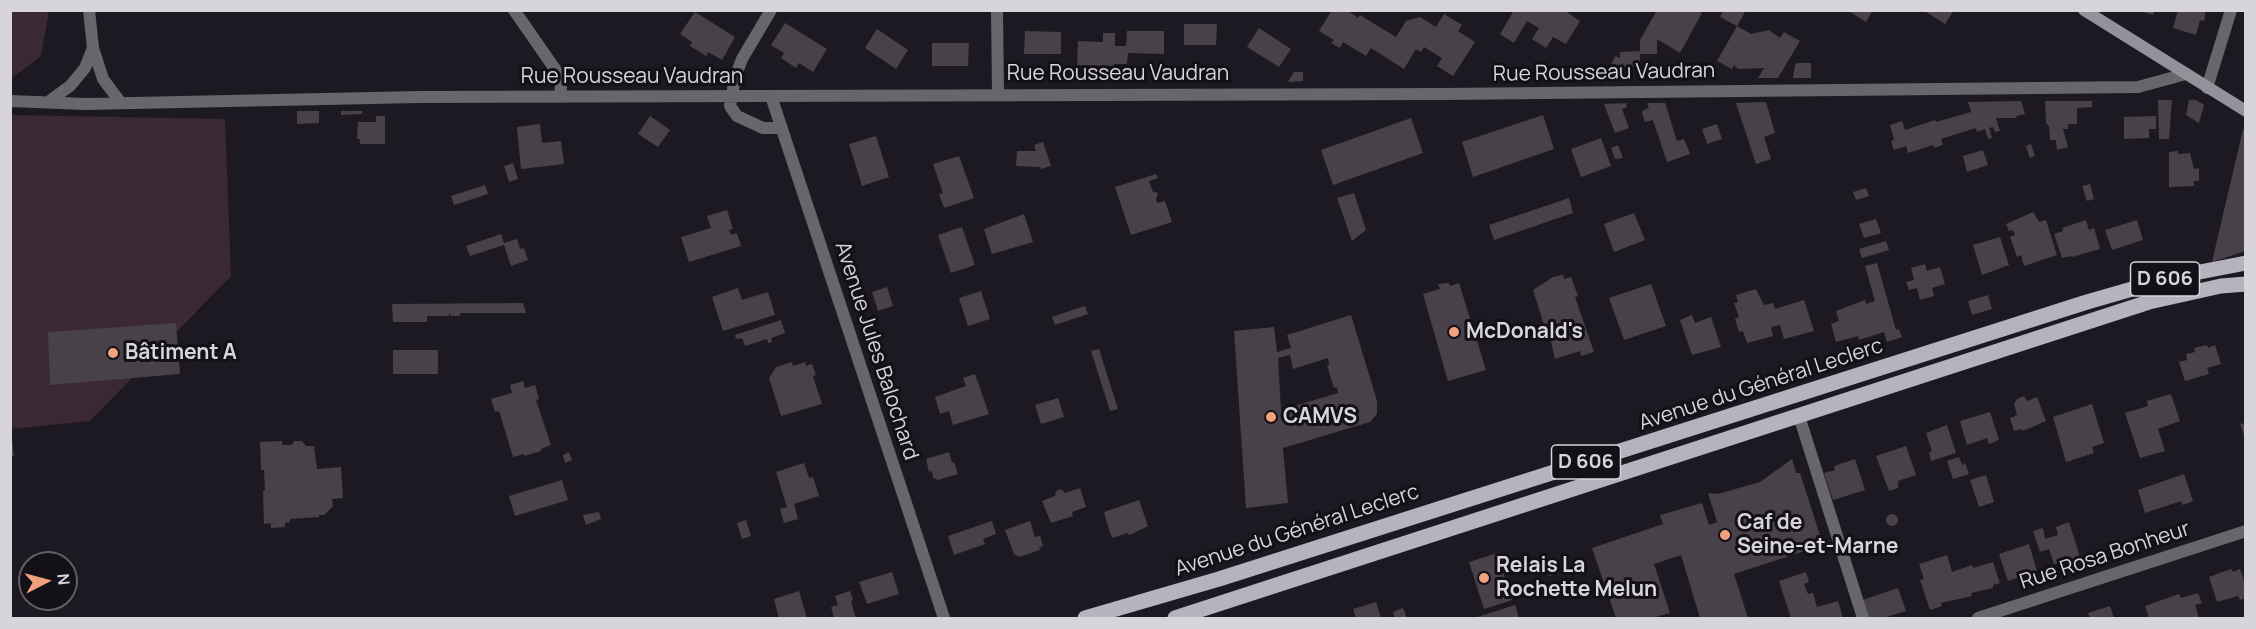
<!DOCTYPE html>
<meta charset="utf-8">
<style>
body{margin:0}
#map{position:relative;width:2256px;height:629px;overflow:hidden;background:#1d1922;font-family:Manrope,sans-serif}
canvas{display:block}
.frame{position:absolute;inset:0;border:12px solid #d7d4db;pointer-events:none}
.north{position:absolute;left:18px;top:551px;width:60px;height:60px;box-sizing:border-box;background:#141018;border:2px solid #625e66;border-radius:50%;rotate:84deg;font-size:16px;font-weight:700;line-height:24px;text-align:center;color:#d7d4db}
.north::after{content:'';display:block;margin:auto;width:21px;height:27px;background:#f1a17c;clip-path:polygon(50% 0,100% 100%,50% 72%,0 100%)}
</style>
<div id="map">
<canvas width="2256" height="629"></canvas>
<div class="frame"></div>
<div class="north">N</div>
</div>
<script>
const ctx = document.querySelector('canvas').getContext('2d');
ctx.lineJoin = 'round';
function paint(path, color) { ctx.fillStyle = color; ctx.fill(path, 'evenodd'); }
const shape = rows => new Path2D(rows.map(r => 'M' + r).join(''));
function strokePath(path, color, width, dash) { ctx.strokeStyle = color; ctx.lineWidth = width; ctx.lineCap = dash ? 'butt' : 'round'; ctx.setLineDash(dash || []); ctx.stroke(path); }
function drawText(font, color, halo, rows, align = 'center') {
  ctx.font = font + ' Manrope,sans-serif'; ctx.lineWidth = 6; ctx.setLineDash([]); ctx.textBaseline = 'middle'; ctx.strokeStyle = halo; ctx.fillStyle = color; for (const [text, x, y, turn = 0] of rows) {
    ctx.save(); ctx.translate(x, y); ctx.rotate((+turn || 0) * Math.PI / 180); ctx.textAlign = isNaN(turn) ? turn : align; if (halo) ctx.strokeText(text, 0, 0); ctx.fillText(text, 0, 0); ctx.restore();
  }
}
paint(shape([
 [11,10,49,11,41,56,11,79],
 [11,115,225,119,231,276,90,421,11,429]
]), '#3a2932');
paint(shape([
 [1332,10,1347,10,1358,18,1360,15,1396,37,1406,21,1420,17,1436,27,1444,14,1462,25,1458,31,1475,42,1453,76,1437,66,1442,58,1424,47,1421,52,1416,49,1404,69,1371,48,1366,56,1343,42,1340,48,1331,43,1334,40,1319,31],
 [1511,10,1569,10,1568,13,1580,21,1566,44,1553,37,1546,48,1532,39,1539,28,1527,21,1514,43,1500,34,1513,12],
 [1657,10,1697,10,1702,13,1680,53,1657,39,1657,54,1640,54,1640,67,1610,67,1615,56,1620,58,1620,52,1640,51,1640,40],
 [1723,10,1742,10,1745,12,1737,26,1720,17],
 [1847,10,1873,10,1866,22],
 [1923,10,1954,10,1945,24],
 [2138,10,2154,10,2153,15],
 [2178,10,2206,10,2204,21,2200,20,2196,35,2173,28],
 [695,12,735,37,722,60,708,52,706,56,690,46,692,42,680,34],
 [785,23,827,49,813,72,799,63,796,68,781,58,784,53,771,45],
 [1184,24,1217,24,1216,45,1184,45],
 [1737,26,1751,34,1769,30,1780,38,1784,32,1800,41,1778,78,1758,78,1764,68,1738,69,1734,65,1732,69,1717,61],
 [1259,28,1291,49,1279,67,1247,47],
 [877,29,908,50,896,69,865,48],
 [1025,31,1061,32,1061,54,1024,54],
 [1127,31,1164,31,1164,54,1128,53,1127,64,1114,64,1114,66,1077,65,1078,41,1103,42,1103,33,1115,33,1115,46,1126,46],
 [932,43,969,43,968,66,932,66],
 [1797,63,1811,63,1811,78,1793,78,1795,65],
 [1294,72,1303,72,1303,81,1288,82],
 [2158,100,2172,100,2169,139,2159,139],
 [2189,100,2196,100,2204,105,2199,123,2186,115],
 [2021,101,2025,114,2016,116,2017,118,1996,118,2000,131,1995,132,1993,127,1989,128,1992,138,1988,139,1985,129,1977,132,1976,128,1941,139,1943,145,1934,148,1933,145,1908,153,1906,146,1894,150,1891,141,1894,140,1890,125,1902,121,1905,130,1935,120,1936,122,1971,112,1968,102],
 [2045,101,2092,101,2092,107,2077,108,2077,124,2068,124,2068,129,2063,129,2068,147,2057,150,2056,140,2050,140,2049,126,2046,123],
 [1766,102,1775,133,1764,137,1771,159,1756,164,1736,103],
 [1627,103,1626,108,1622,109,1629,128,1615,133,1604,104],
 [1647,103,1665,103,1677,141,1684,139,1690,154,1667,162,1653,120,1645,122,1642,113,1643,110,1649,108],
 [297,111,319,111,319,123,297,124],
 [341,111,362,111,362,114,341,115],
 [1543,115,1554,149,1473,177,1462,142],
 [376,116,385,116,385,144,360,144,360,139,357,139,358,122,376,122],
 [650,116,670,130,658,147,638,134],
 [2156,116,2156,129,2149,129,2149,138,2124,139,2124,117],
 [1411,118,1423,153,1333,185,1321,150],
 [540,124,542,143,561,141,564,164,521,169,517,127],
 [1717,124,1722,139,1707,144,1702,129],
 [2243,129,2246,131,2246,251,2212,262],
 [876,136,889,177,862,186,849,144],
 [1601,138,1611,166,1581,177,1571,149],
 [1043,142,1051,166,1041,169,1040,167,1016,166,1017,151,1036,151,1034,145],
 [2031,144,2035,156,2030,158,2026,146],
 [1618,145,1623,158,1615,159,1611,148],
 [1983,150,1988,165,1967,172,1963,156],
 [2178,151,2178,154,2190,153,2194,169,2199,168,2199,181,2194,181,2194,186,2169,187,2169,152],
 [959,156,974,198,944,208,939,194,943,193,933,164],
 [513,163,518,179,509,182,504,166],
 [1156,174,1158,178,1149,181,1153,192,1156,192,1158,194,1156,199,1157,203,1165,201,1172,222,1131,235,1115,187],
 [2090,184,2094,199,2087,201,2082,186],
 [485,185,488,194,454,205,451,196],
 [1866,188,1869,196,1856,200,1853,192],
 [1354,193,1366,230,1352,241,1337,198],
 [1569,198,1573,213,1494,240,1489,225],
 [727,210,733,229,729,230,731,235,737,233,741,246,689,262,681,237,711,228,707,216],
 [2033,212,2039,222,2046,220,2057,255,2024,266,2021,255,2017,257,2010,237,2015,235,2013,230,2009,231,2006,224],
 [1634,213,1645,240,1614,252,1604,224],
 [1024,214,1033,242,992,254,984,229],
 [1876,219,1881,233,1864,238,1859,224],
 [2086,220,2089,230,2094,228,2100,249,2072,257,2071,256,2062,258,2054,234,2063,231,2062,228],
 [2137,220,2143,240,2112,250,2105,230],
 [962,227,975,265,951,273,938,235],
 [501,234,504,243,517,239,520,249,524,248,528,260,511,266,504,245,470,256,466,246],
 [2000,237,2009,265,1982,275,1973,245],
 [1886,241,1889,250,1862,258,1859,249],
 [1877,263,1896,330,1899,329,1902,337,1887,342,1884,332,1859,340,1858,336,1836,342,1831,324,1839,321,1836,311,1865,300,1866,304,1875,301,1865,266],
 [1925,264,1927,271,1940,267,1945,284,1932,288,1934,296,1920,300,1917,288,1909,290,1906,282,1914,280,1911,268],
 [1563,275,1564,279,1571,277,1578,296,1575,297,1594,352,1581,356,1580,351,1555,359,1550,337,1548,338,1533,290,1553,277],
 [1449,283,1450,286,1459,283,1486,370,1448,381,1423,294,1440,289,1438,284],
 [1651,284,1666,326,1624,340,1609,298],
 [887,287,893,306,878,311,872,292],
 [738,288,742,300,768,292,775,315,723,331,712,297],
 [1756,289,1764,305,1773,303,1775,309,1804,300,1814,331,1784,339,1780,325,1771,327,1773,336,1747,343,1743,331,1739,332,1735,319,1739,317,1734,303,1738,302,1736,295],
 [981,291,990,319,968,326,959,298],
 [1988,295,1992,309,1972,315,1968,301],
 [523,303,526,313,461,313,459,316,451,316,449,313,449,316,427,316,427,322,393,322,392,304],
 [1085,306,1088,314,1055,325,1052,317],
 [1351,315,1377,401,1377,414,1370,422,1283,448,1288,503,1246,508,1234,331,1274,327,1277,352,1291,348,1287,335],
 [1290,355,1293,369,1328,358,1329,365,1327,365,1334,388,1337,387,1338,393,1281,410,1278,358],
 [1692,315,1695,323,1711,317,1721,347,1692,355,1680,320],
 [781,320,785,333,771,338,772,342,768,343,767,339,745,346,742,338,736,339,735,335],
 [176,323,180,374,50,385,48,332],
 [2207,345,2208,348,2215,345,2221,364,2207,368,2209,374,2185,381,2179,362,2187,360,2186,354,2195,352,2194,348],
 [1099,349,1118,409,1110,411,1091,351],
 [393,350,438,350,438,374,393,374],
 [792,362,793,366,805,362,806,366,812,364,816,375,813,376,822,404,781,416,769,378,776,367],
 [975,374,989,414,953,425,949,411,940,414,935,397,966,386,963,378],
 [523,381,525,388,535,385,539,399,536,400,551,445,541,449,541,451,524,456,524,454,513,457,499,411,495,412,491,399,512,393,510,385],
 [2171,394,2180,421,2158,429,2165,451,2140,458,2125,413,2148,406,2147,401],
 [2024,396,2027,401,2037,397,2046,421,2023,431,2022,429,2014,431,2010,418,2017,415,2014,404,2017,399],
 [1058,398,1064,417,1041,424,1035,405],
 [2092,404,2104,443,2092,447,2094,453,2066,462,2053,417],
 [1990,412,1999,440,1989,444,1987,438,1967,445,1960,421],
 [2240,423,2246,425,2246,439,2245,439],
 [1947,425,1956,453,1931,461,1929,452,1932,451,1926,433],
 [10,438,12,438,14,456,10,456],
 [282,441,282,445,292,445,294,441,302,441,306,446,314,446,317,469,341,467,343,498,332,499,333,506,324,515,319,515,319,517,290,519,290,522,285,523,285,527,271,528,271,523,264,524,263,491,265,490,264,470,261,470,260,442],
 [1906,446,1916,475,1898,481,1898,488,1889,491,1876,456],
 [569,452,572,460,565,463,563,455],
 [949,452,952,463,954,462,958,474,938,480,933,478,932,471,929,472,926,459],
 [1959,457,1962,465,1965,463,1969,474,1953,479,1947,461],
 [1792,459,1796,473,1800,473,1823,545,1734,574,1748,618,1700,618,1681,555,1654,564,1670,613,1652,618,1616,618,1592,548,1663,524,1660,515,1702,503,1709,525,1717,522,1708,493,1718,494,1760,482],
 [1855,459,1865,490,1833,500,1824,473,1835,470,1834,466],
 [804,463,809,478,813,477,819,496,794,504,798,519,784,523,780,509,787,507,776,472],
 [2184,474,2193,501,2183,505,2181,501,2145,513,2138,490],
 [1986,475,1994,502,1979,507,1970,480],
 [562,480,568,500,515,516,509,496],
 [1080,488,1086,507,1072,512,1073,516,1051,523,1042,501,1055,496,1056,491,1061,489,1065,493],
 [1139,500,1148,526,1130,535,1127,533,1113,538,1110,533,1104,512],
 [599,512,601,519,586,525,583,515],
 '1886 520a6 6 0 1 1 12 0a6 6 0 1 1-12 0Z',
 [746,520,751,536,742,539,737,523],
 [992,521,996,534,983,539,985,544,954,555,948,536],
 [1030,521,1035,537,1040,536,1043,546,1039,548,1040,550,1019,557,1014,554,1005,530],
 [2069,522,2080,557,2054,564,2049,549,2040,552,2033,531,2043,528,2045,539,2058,535,2056,527],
 [2029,544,2037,571,2008,581,1999,554],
 [1497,553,1512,600,1484,609,1469,562],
 [1947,555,1952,572,1972,565,1973,568,1993,562,2000,583,1993,585,1993,588,1971,593,1972,596,1941,603,1942,606,1930,610,1920,580,1924,579,1919,564],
 [1556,563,1559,573,1549,576,1546,566],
 [2231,569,2233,572,2240,569,2246,586,2246,598,2240,600,2238,596,2217,602,2209,577],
 [892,572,899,594,867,604,859,582],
 [1806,572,1809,582,1804,584,1808,594,1813,593,1817,607,1838,601,1843,618,1791,618,1779,581],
 [1898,588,1906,611,1883,618,1868,618,1863,600],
 [799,591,807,618,779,618,774,599],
 [850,591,853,600,851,601,856,618,834,618,831,607,838,605,835,596],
 [2198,593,2202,603,2195,605,2199,618,2149,618,2145,606,2179,594,2181,598],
 [1376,602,1381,618,1356,618,1353,609],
 [1515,605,1519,618,1474,618],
 [2110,606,2114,618,2090,618,2088,613],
 [1403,608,1407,618,1395,618,1393,612]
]), '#494149');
strokePath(shape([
 [89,10,93,48,103,79,121,103],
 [514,10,557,72,561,86,560,97],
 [771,10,742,59,735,78,730,106,737,116,763,128,782,128],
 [997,10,998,94],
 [2207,88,2231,10],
 [771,96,944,618],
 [10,101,86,104,419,97,1444,94,2138,87,2186,74],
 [48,102,70,86,85,68,93,48],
 [1799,416,1863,618],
 [1978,618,2246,531]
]), '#66666b', 12);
strokePath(shape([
 [2084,10,2246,111]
]), '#92929a', 12);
strokePath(shape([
 [1085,618,1219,579,2087,302,2174,277,2246,263],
 [1175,618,2149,302,2221,286,2246,284]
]), '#b4b3be', 15);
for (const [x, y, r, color] of [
 [1454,332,6,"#f1a17c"],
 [113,353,6,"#f1a17c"],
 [1271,417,6,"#f1a17c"],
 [1725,535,6,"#f1a17c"],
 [1484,578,6,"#f1a17c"]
]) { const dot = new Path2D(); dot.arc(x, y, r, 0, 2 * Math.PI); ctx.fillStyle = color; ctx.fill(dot); strokePath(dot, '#141018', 2); }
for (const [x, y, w] of [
 [2165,279,69],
 [1586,462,69]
]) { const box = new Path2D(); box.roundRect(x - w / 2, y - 17, w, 34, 4.5); ctx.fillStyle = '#141018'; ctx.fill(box); strokePath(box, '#d7d4db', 1.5); }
drawText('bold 20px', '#d7d4db', null, [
 ["D 606",2165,279],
 ["D 606",1586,462]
]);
drawText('21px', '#d7d4db', '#141018', [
 ["Rue Rousseau Vaudran",1604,73,-1],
 ["Rue Rousseau Vaudran",1118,74],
 ["Rue Rousseau Vaudran",632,77],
 ["Avenue Jules Balochard",876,351,72],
 ["Avenue du Général Leclerc",1761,385,-18],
 ["Avenue du Général Leclerc",1297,531,-18],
 ["Rue Rosa Bonheur",2105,556,-18]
]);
drawText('bold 21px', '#d7d4db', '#141018', [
 ["McDonald's",1466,332],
 ["Bâtiment A",125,353],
 ["CAMVS",1283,417],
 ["Caf de",1737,523],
 ["Seine-et-Marne",1737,547],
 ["Relais La",1496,566],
 ["Rochette Melun",1496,590]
], 'left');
</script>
